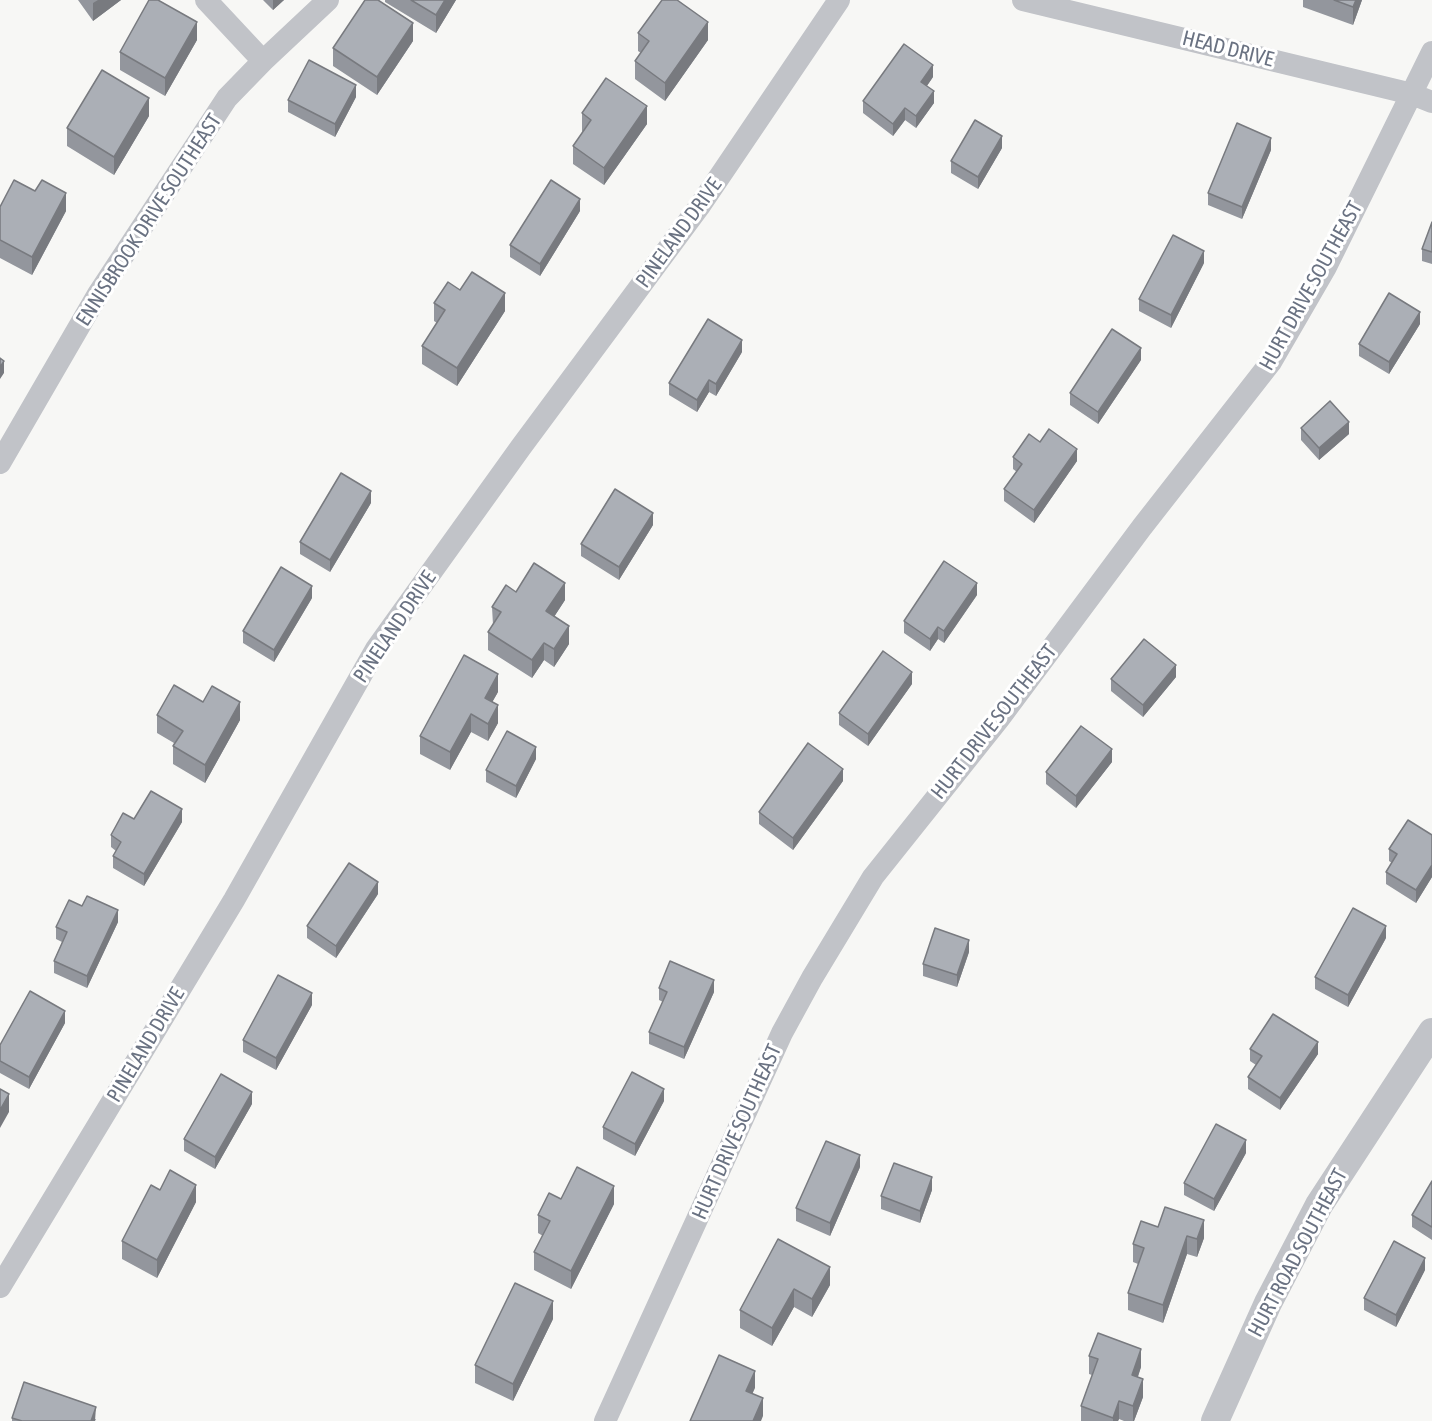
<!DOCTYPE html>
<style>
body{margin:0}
canvas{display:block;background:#f7f7f5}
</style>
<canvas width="1432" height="1421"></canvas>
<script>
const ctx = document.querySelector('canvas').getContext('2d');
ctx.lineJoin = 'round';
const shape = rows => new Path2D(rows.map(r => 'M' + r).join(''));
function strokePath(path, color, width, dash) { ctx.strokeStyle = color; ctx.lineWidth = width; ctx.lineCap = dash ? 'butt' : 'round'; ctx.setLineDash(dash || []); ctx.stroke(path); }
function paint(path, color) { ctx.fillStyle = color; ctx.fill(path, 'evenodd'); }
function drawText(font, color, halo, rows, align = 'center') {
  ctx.font = font + ' "Asap Condensed",sans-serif'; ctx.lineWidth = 6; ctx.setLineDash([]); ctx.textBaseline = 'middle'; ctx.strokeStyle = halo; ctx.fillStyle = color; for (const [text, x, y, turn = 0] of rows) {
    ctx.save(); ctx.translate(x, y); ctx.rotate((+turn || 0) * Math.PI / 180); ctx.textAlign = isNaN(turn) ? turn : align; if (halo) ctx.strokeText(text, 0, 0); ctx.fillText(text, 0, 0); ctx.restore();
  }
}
strokePath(shape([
 [206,0,263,61],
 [1023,0,1412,94,1432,102],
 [0,463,98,294,227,98,263,61,328,0],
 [0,1287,234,900,376,649,521,447,699,207,839,0],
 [605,1421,782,1033,812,978,873,877,999,719,1142,527,1271,362,1326,267,1432,52]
]), '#c1c3c8', 22);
strokePath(shape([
 [1215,1421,1268,1303,1319,1205,1432,1032]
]), '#c1c3c8', 28);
paint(shape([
 [78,0,121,0,93,21],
 [263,0,284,0,273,10],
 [385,0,456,0,436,33,385,2],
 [1303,0,1362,0,1353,25,1303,7],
 [638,33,708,40,665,101,635,79,635,61,641,53,638,51],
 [197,40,165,96,120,70,120,52],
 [413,41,377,95,333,66,333,48],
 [933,77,927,86,934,103,916,128,905,120,893,136,863,113,863,101],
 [356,97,335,137,288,112,288,100],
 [582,113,647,124,604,185,573,164,573,146,583,132,582,131],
 [149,116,114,175,67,146,67,128],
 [1002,148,978,189,951,173,951,161],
 [1271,150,1242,219,1208,205,1208,193],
 [0,207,66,211,32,275,0,258],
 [580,211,540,276,510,257,510,245],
 [1432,222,1432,264,1422,261,1422,249],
 [1204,263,1171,328,1139,311,1139,299],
 [460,290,505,311,457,386,422,364,422,346,437,323,434,321,434,303],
 [1420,324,1389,374,1359,356,1359,344],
 [742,352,716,396,709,392,697,412,669,395,669,383],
 [1141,360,1098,424,1070,405,1070,393],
 [1301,428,1349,434,1319,460,1301,440],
 [1040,442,1077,461,1034,523,1004,501,1004,489,1017,472,1013,469,1013,457],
 [371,503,330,572,300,554,300,542],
 [653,525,619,580,581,556,581,544],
 [516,592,565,600,554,617,569,644,554,667,544,660,532,678,488,650,488,632,493,625,492,607],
 [977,595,944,643,938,639,930,651,904,633,904,621],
 [312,598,274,662,243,643,243,631],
 [1176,677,1143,717,1111,691,1111,679],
 [912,684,868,746,839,725,839,713],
 [498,692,492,702,498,723,488,741,471,732,450,770,420,754,420,736],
 [203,702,240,720,205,783,173,764,173,746,174,743,157,733,157,715],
 [536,759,516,798,486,782,486,770],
 [1112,762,1076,808,1046,784,1046,772],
 [843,781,793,850,759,824,759,812],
 [134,819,182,822,144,886,113,868,113,856,116,851,111,847,111,835],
 [1432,835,1432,877,1416,903,1386,884,1386,872,1392,863,1389,861,1389,849],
 [378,894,336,958,307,938,307,926],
 [118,922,87,988,54,973,54,961,62,942,56,939,56,927],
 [1386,938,1348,1007,1315,989,1315,977],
 [969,952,957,987,923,976,923,964],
 [659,988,714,992,684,1059,649,1044,649,1032,663,1002,659,1000],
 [312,1005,276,1070,243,1052,243,1040],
 [65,1023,29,1089,0,1073,0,1045],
 [1250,1049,1318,1054,1280,1110,1248,1089,1248,1077,1256,1065,1250,1061],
 [664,1101,635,1156,603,1139,603,1127],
 [252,1104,215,1169,184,1151,184,1139],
 [1246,1153,1214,1211,1184,1195,1184,1183],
 [860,1167,830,1236,796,1221,796,1208],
 [1432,1181,1432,1240,1412,1227,1412,1215],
 [160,1190,196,1202,157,1278,122,1259,122,1241],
 [932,1190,920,1223,881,1209,881,1196],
 [614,1204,571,1289,534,1270,534,1252,543,1236,538,1233,538,1215],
 [1158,1227,1204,1238,1197,1257,1187,1254,1163,1323,1128,1310,1128,1293,1138,1264,1133,1262,1133,1244],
 [778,1239,830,1285,812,1317,794,1307,772,1346,740,1328,740,1310],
 [1425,1270,1396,1327,1364,1310,1364,1298],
 [553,1319,513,1401,475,1383,475,1365],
 [1089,1356,1141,1367,1138,1377,1143,1397,1134,1421,1124,1421,1119,1419,1118,1421,1081,1421,1081,1406,1092,1375,1089,1374],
 [12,1418,96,1419,95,1421,12,1421]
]), '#93969d');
paint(shape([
 [98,0,121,0,93,21,93,3],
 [273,0,284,0,273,10],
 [445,0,456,0,436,33,436,15],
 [1356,0,1362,0,1353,25,1353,7],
 [197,22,197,40,165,96,165,78],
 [708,22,708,40,665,101,665,83],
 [413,23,413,41,377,95,377,77],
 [933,65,933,77,921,94,921,82],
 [356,85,356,97,335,137,335,124],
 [934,91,934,103,916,128,916,116],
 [149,98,149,116,114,175,114,157],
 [647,106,647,124,604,185,604,168],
 [905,108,905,120,893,136,893,124],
 [1002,136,1002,148,978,189,978,177],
 [1271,138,1271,150,1242,219,1242,207],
 [66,193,66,211,32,275,32,257],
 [580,199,580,211,540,276,540,264],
 [1204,251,1204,263,1171,328,1171,315],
 [505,293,505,311,457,386,457,368],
 [1420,312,1420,324,1389,374,1389,362],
 [742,340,742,352,716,396,716,384],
 [1141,348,1141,360,1098,424,1098,412],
 [4,361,4,373,0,379,0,367],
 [709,380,709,392,697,412,697,400],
 [1349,422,1349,434,1319,460,1319,448],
 [1077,449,1077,461,1034,523,1034,510],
 [371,491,371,503,330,572,330,560],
 [653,513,653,525,619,580,619,567],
 [565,583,565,600,546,629,546,611],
 [977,583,977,595,944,643,944,631],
 [312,586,312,598,274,662,274,650],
 [569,626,569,644,554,667,554,649],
 [938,627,938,639,930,651,930,639],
 [544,643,544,660,532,678,532,660],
 [1176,665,1176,677,1143,717,1143,705],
 [912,672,912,684,868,746,868,734],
 [498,674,498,692,485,715,485,698],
 [240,702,240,720,205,783,205,765],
 [498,705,498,723,488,741,488,724],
 [471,714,471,732,450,770,450,752],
 [536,747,536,759,516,798,516,786],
 [1112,749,1112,762,1076,808,1076,796],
 [843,769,843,781,793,850,793,838],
 [182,809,182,822,144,886,144,874],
 [1432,865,1432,877,1416,903,1416,890],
 [378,882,378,894,336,958,336,946],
 [118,910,118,922,87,988,87,976],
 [1386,926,1386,938,1348,1007,1348,995],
 [969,940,969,952,957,987,957,975],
 [714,980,714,992,684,1059,684,1047],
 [312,993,312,1005,276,1070,276,1058],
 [65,1011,65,1023,29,1089,29,1077],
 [1318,1042,1318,1054,1280,1110,1280,1098],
 [664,1089,664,1101,635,1156,635,1144],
 [252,1092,252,1104,215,1169,215,1157],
 [9,1094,9,1112,0,1128,0,1110],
 [1246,1140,1246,1153,1214,1211,1214,1199],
 [860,1155,860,1167,830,1236,830,1223],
 [932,1177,932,1190,920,1223,920,1211],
 [196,1185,196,1202,157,1278,157,1260],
 [614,1186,614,1204,571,1289,571,1271],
 [1204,1220,1204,1238,1197,1257,1197,1239],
 [1187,1236,1187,1254,1163,1323,1163,1305],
 [1425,1258,1425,1270,1396,1327,1396,1315],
 [830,1267,830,1285,812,1317,812,1299],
 [794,1289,794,1307,772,1346,772,1328],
 [553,1301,553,1319,513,1401,513,1384],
 [1141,1349,1141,1367,1132,1393,1132,1375],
 [755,1371,755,1388,746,1408,746,1391],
 [1143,1379,1143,1397,1134,1421,1133,1421,1133,1406],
 [763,1398,763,1416,761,1421,753,1421],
 [1119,1401,1119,1419,1118,1421,1113,1421,1113,1418],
 [96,1407,95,1421,91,1421]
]), '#787a7f');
const building = shape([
 [149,0,158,0,197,22,165,78,120,52,149,0],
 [365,0,378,0,413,23,377,77,333,48,365,0],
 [411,0,445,0,436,15,411,0],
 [662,0,677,0,708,22,665,83,635,61,649,41,638,33,662,0],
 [1334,0,1356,0,1353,7,1334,0],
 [904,44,933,65,921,82,934,91,916,116,905,108,893,124,863,101,904,44],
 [309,60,356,85,335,124,288,100,309,60],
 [102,70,149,98,114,157,67,128,102,70],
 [606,78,647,106,604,168,573,146,591,120,582,113,606,78],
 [975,120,1002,136,978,177,951,161,975,120],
 [1237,123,1271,138,1242,207,1208,193,1237,123],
 [14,180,35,191,42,180,66,193,32,257,0,240,0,207,14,180],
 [551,180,580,199,540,264,510,245,551,180],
 [1432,222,1432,252,1422,249,1432,222],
 [1173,235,1204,251,1171,315,1139,299,1173,235],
 [472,272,505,293,457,368,422,346,445,310,434,303,448,282,460,290,472,272],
 [1389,293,1420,312,1389,362,1359,344,1389,293],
 [708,319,742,340,716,384,709,380,697,400,669,383,708,319],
 [1112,329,1141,348,1098,412,1070,393,1112,329],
 [0,358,4,361,0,367,0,358],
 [1330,401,1349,422,1319,448,1301,428,1330,401],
 [1049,429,1077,449,1034,510,1004,489,1022,464,1013,457,1029,434,1040,442,1049,429],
 [341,473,371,491,330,560,300,542,341,473],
 [615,489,653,513,619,567,581,544,615,489],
 [944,561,977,583,944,631,938,627,930,639,904,621,944,561],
 [534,563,565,583,546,611,569,626,554,649,544,643,532,660,488,632,501,612,492,607,506,585,516,592,534,563],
 [281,567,312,586,274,650,243,631,281,567],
 [1144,639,1176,665,1143,705,1111,679,1144,639],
 [883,651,912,672,868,734,839,713,883,651],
 [464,655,498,674,485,698,498,705,488,724,471,714,450,752,420,736,464,655],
 [174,685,203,702,212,686,240,702,205,765,173,746,183,731,157,715,174,685],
 [1081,726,1112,749,1076,796,1046,772,1081,726],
 [507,731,536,747,516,786,486,770,507,731],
 [808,743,843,769,793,838,759,812,808,743],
 [151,791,182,809,144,874,113,856,121,842,111,835,123,813,134,819,151,791],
 [1408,820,1432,835,1432,865,1416,890,1386,872,1397,854,1389,849,1408,820],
 [349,863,378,882,336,946,307,926,349,863],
 [87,896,118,910,87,976,54,961,67,932,56,927,69,900,82,906,87,896],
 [1353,908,1386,926,1348,995,1315,977,1353,908],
 [935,928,969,940,957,975,923,964,935,928],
 [670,961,714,980,684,1047,649,1032,667,992,659,988,670,961],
 [278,975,312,993,276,1058,243,1040,278,975],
 [30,991,65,1011,29,1077,0,1061,0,1045,30,991],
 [1273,1014,1318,1042,1280,1098,1248,1077,1262,1056,1250,1049,1273,1014],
 [632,1072,664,1089,635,1144,603,1127,632,1072],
 [221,1074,252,1092,215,1157,184,1139,221,1074],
 [0,1089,9,1094,0,1110,0,1089],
 [1216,1124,1246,1140,1214,1199,1184,1183,1216,1124],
 [826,1141,860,1155,830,1223,796,1208,826,1141],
 [894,1163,932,1177,920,1211,881,1196,894,1163],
 [577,1167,614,1186,571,1271,534,1252,550,1221,538,1215,549,1193,561,1199,577,1167],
 [170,1170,196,1185,157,1260,122,1241,151,1185,160,1190,170,1170],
 [1432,1181,1432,1227,1412,1215,1432,1181],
 [1165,1207,1204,1220,1197,1239,1187,1236,1163,1305,1128,1293,1144,1248,1133,1244,1141,1221,1158,1227,1165,1207],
 [778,1239,830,1267,812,1299,794,1289,772,1328,740,1310,778,1239],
 [1394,1241,1425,1258,1396,1315,1364,1298,1394,1241],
 [515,1283,553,1301,513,1384,475,1365,515,1283],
 [1098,1333,1141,1349,1132,1375,1143,1379,1133,1406,1119,1401,1113,1418,1081,1406,1098,1359,1089,1356,1098,1333],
 [719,1355,755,1371,746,1391,763,1398,753,1421,690,1421,719,1355],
 [24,1382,96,1407,91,1421,22,1421,12,1418,24,1382]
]);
paint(building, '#abafb6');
strokePath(building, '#787a7f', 1.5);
drawText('21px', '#6a7282', '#fff', [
 ["HEAD DRIVE",1228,49,14],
 ["ENNISBROOK DRIVE SOUTHEAST",149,220,-57],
 ["PINELAND DRIVE",679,233,-54],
 ["HURT DRIVE SOUTHEAST",1311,286,-61],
 ["PINELAND DRIVE",395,627,-56],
 ["HURT DRIVE SOUTHEAST",994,722,-52],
 ["PINELAND DRIVE",146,1045,-59],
 ["HURT DRIVE SOUTHEAST",737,1132,-66],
 ["HURT ROAD SOUTHEAST",1298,1253,-62]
]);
</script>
